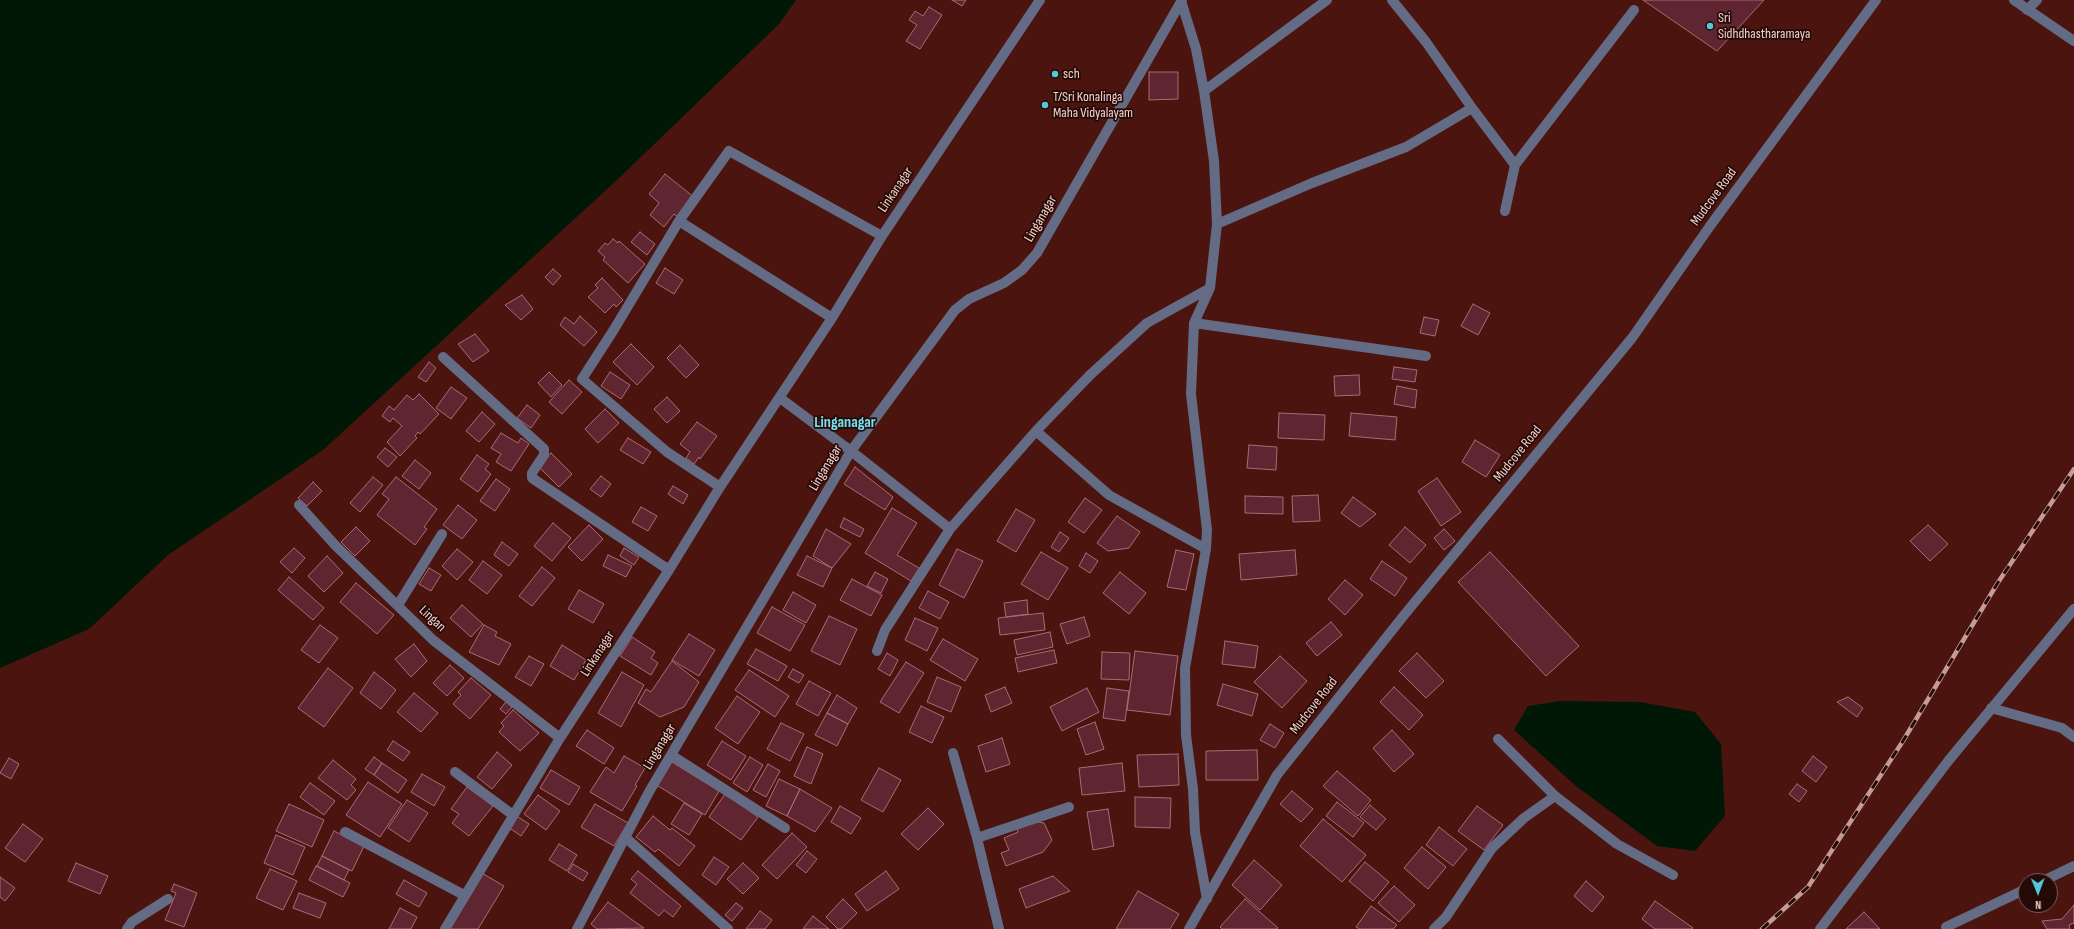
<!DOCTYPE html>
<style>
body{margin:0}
#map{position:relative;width:2074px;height:929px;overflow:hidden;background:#4c140f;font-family:"Sofia Sans Condensed",sans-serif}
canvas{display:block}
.north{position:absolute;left:2018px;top:873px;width:40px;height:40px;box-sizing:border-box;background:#230a07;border:1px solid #785a56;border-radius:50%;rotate:179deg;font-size:11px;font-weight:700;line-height:16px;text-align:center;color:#f7d2cc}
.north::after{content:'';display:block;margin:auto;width:14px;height:18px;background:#53cadc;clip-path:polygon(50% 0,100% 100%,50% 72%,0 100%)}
</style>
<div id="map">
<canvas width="2074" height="929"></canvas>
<div class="north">N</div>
</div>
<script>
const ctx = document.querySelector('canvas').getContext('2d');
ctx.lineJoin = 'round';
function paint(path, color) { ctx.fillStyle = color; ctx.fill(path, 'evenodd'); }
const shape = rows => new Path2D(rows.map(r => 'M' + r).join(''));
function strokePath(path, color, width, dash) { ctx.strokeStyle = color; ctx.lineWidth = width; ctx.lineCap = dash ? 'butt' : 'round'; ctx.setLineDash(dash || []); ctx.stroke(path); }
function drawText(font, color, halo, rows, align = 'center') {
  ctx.font = font + ' "Sofia Sans Condensed",sans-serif'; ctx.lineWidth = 3.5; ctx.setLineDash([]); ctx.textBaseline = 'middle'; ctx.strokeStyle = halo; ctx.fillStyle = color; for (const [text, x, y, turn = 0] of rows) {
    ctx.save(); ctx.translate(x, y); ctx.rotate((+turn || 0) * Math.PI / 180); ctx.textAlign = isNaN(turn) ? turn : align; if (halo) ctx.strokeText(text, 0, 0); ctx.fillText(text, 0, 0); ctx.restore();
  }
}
paint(shape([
 [0,0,796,0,779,24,617,180,323,450,168,555,89,629,0,668],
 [1560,701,1640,702,1695,712,1721,744,1725,816,1695,851,1657,846,1576,786,1514,730,1528,706]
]), '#001805');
const building = shape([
 [952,0,966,0,962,6,952,0],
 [1643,0,1764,0,1717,51,1643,0],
 [929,7,942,15,920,49,906,41,917,25,909,20,915,11,923,16,929,7],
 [1149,72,1178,72,1178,99,1149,100,1149,72],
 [665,174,695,198,679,218,674,214,664,227,650,215,659,203,649,194,665,174],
 [640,232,655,244,647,255,631,242,640,232],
 [613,239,618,243,619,241,645,264,628,283,603,260,605,257,598,251,605,243,608,245,613,239],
 [665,268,683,280,674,294,656,283,665,268],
 [553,269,561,276,553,285,545,277,553,269],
 [602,278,623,300,616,307,614,304,605,313,588,297,598,288,595,285,602,278],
 [522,295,533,309,521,320,505,305,522,295],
 [1473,304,1490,313,1478,335,1461,326,1473,304],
 [580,316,597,332,584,346,560,325,565,317,574,324,580,316],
 [1424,317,1439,320,1435,336,1420,333,1424,317],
 [475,334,489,351,473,362,458,344,475,334],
 [631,344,654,367,637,385,613,362,631,344],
 [680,345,699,365,686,378,667,358,680,345],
 [429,362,436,368,426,382,418,377,429,362],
 [1394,367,1417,370,1415,382,1392,379,1394,367],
 [549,372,562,385,551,397,538,383,549,372],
 [610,372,630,385,621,399,601,386,610,372],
 [1359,375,1360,395,1335,396,1334,376,1359,375],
 [569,380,582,392,562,414,549,402,569,380],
 [1397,386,1417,390,1415,408,1394,404,1397,386],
 [451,387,467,398,451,419,436,408,451,387],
 [419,394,439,414,420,434,418,432,415,436,417,438,400,456,387,442,402,426,393,418,390,422,382,416,389,406,394,410,407,395,413,400,419,394],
 [667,397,680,411,667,423,654,409,667,397],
 [527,405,540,415,531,428,517,418,527,405],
 [605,409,619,423,598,443,585,429,605,409],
 [482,412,495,424,479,442,466,431,482,412],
 [1279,413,1325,415,1324,440,1278,438,1279,413],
 [1351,413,1397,417,1395,440,1349,436,1351,413],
 [697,422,717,436,700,459,699,457,694,464,686,458,690,452,680,444,697,422],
 [501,433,518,443,521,438,529,444,511,471,496,462,501,454,491,448,501,433],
 [628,438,651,452,643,464,620,450,628,438],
 [1475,440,1500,455,1486,477,1462,462,1475,440],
 [1249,445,1277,447,1276,470,1247,468,1249,445],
 [385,448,397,457,388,467,377,457,385,448],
 [551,453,572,474,559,487,538,466,551,453],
 [477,455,489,464,485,469,491,474,478,492,460,479,477,455],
 [415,460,431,473,419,489,402,476,415,460],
 [855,467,893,497,885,510,844,484,855,467],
 [601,476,611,484,601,497,590,489,601,476],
 [373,477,383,485,360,512,350,503,373,477],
 [396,477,437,509,424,527,427,529,415,545,377,515,389,499,382,494,396,477],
 [1437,478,1461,512,1441,526,1418,491,1437,478],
 [496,479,510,489,495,511,480,501,496,479],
 [313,482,322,491,307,506,298,498,313,482],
 [673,486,688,495,683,504,668,494,673,486],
 [1318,495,1320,521,1293,522,1292,496,1318,495],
 [1245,496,1283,497,1283,514,1245,513,1245,496],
 [1353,497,1376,514,1360,527,1341,513,1353,497],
 [1085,498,1102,510,1084,533,1068,522,1085,498],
 [458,505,477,520,462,539,443,525,458,505],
 [641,507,657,516,648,531,632,522,641,507],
 [892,508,917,523,897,555,919,568,911,581,865,553,892,508],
 [1016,509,1035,520,1016,552,997,541,1016,509],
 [1117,516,1140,532,1129,548,1108,551,1097,543,1117,516],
 [844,518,864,529,860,537,840,527,844,518],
 [553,523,571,538,552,561,534,546,553,523],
 [589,525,603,539,582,561,568,547,589,525],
 [1928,525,1948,544,1930,561,1910,541,1928,525],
 [356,527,370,541,355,556,341,542,356,527],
 [1405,527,1426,545,1410,563,1389,545,1405,527],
 [826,529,851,544,832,568,813,556,826,529],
 [1444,529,1455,541,1444,550,1434,538,1444,529],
 [1060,532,1069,538,1059,552,1051,547,1060,532],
 [502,542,518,554,509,566,494,555,502,542],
 [294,548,305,558,292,573,280,562,294,548],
 [624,548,639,557,634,565,620,556,624,548],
 [457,549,473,562,457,580,442,566,457,549],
 [957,549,983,561,964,598,939,585,957,549],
 [1176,550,1194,554,1186,590,1167,587,1176,550],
 [1295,550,1297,575,1241,580,1239,554,1295,550],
 [1041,552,1068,568,1048,600,1021,584,1041,552],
 [1490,552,1579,646,1546,676,1458,582,1490,552],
 [1086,553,1098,561,1090,573,1079,566,1086,553],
 [608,555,632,566,626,577,603,566,608,555],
 [327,556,343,573,324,592,308,576,327,556],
 [807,556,832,568,823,587,797,575,807,556],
 [483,561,502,575,487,594,469,580,483,561],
 [1382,561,1407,578,1395,596,1370,579,1382,561],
 [542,567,555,578,532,606,519,596,542,567],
 [429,568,441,575,431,591,419,584,429,568],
 [875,572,888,579,881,593,867,586,875,572],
 [1120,572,1146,593,1129,614,1103,593,1120,572],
 [289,577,324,608,313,620,278,590,289,577],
 [852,579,882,595,871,616,840,600,852,579],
 [1345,580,1363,595,1345,615,1328,599,1345,580],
 [356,583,394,615,377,634,340,602,356,583],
 [579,590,604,604,593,623,568,609,579,590],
 [928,591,949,602,940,619,919,608,928,591],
 [793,592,816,605,806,623,783,610,793,592],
 [1027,600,1028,614,1006,617,1004,603,1027,600],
 [462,605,483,624,471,637,450,618,462,605],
 [772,607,805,625,790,651,757,633,772,607],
 [1043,613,1045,630,1000,635,998,618,1043,613],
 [829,616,857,629,840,665,811,651,829,616],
 [1084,617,1090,636,1067,644,1060,624,1084,617],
 [915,618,938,628,927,651,905,640,915,618],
 [1331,622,1342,635,1317,656,1306,643,1331,622],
 [320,625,338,638,319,663,301,650,320,625],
 [484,625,497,632,495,636,511,644,499,665,469,652,484,625],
 [1050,632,1053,647,1017,655,1014,640,1050,632],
 [689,634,715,650,699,676,672,660,689,634],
 [632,637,655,652,651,658,658,663,651,675,620,656,632,637],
 [943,639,978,659,965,681,930,660,943,639],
 [1225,641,1258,646,1255,668,1222,664,1225,641],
 [414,644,427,661,411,677,395,659,414,644],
 [562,645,586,660,574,680,550,666,562,645],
 [756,649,787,666,778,681,747,664,756,649],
 [1054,650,1057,663,1018,672,1015,658,1054,650],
 [1135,651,1178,656,1170,715,1127,710,1135,651],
 [1102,652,1130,653,1129,680,1101,679,1102,652],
 [887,653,898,660,890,676,878,669,887,653],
 [1417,653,1444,681,1426,698,1399,671,1417,653],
 [529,656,544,664,531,686,515,677,529,656],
 [1280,656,1307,681,1282,708,1254,682,1280,656],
 [672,661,699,682,684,707,660,717,638,703,646,689,651,692,672,661],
 [906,662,924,673,899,713,880,702,906,662],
 [450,665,464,678,447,696,433,683,450,665],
 [328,668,353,688,324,727,298,708,328,668],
 [793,669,804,675,799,683,788,677,793,669],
 [749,670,789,696,775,717,735,690,749,670],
 [374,672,396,690,381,709,360,693,374,672],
 [622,672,644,685,621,727,598,713,622,672],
 [937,677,961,687,951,712,927,702,937,677],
 [471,678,491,695,470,719,453,704,461,695,458,692,471,678],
 [809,681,831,693,818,716,796,704,809,681],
 [1223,684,1258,694,1252,716,1217,705,1223,684],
 [1005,687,1012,703,991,712,985,695,1005,687],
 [1394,687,1423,715,1409,730,1380,702,1394,687],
 [1087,688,1099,712,1062,731,1050,707,1087,688],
 [1107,688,1129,691,1125,721,1103,718,1107,688],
 [414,693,438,713,421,732,397,712,414,693],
 [837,695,857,708,848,724,827,713,837,695],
 [737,696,760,712,738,744,715,728,737,696],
 [1848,697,1863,708,1857,717,1837,702,1848,697],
 [506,702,512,707,506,714,500,709,506,702],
 [921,706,944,717,932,743,909,732,921,706],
 [513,710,539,733,520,751,499,732,504,726,501,723,513,710],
 [827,713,848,724,837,746,815,735,827,713],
 [1095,722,1104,749,1086,755,1077,729,1095,722],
 [781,723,804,734,790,761,767,749,781,723],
 [1270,724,1284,733,1275,748,1260,740,1270,724],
 [587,730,614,748,604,764,576,746,587,730],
 [1392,730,1414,754,1394,772,1373,748,1392,730],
 [1002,738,1010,764,986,772,978,746,1002,738],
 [393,741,410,752,403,761,387,750,393,741],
 [722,741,746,756,731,780,707,765,722,741],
 [807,747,823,754,811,784,794,776,807,747],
 [1257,750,1258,780,1206,780,1206,751,1257,750],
 [497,752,512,765,492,789,477,777,497,752],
 [1178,754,1179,785,1139,787,1137,755,1178,754],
 [624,756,645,768,635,785,637,786,622,811,590,792,606,767,614,773,624,756],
 [1813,756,1827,767,1816,782,1802,771,1813,756],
 [374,757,382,763,374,775,365,769,374,757],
 [750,757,763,765,747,792,733,783,750,757],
 [9,758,19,764,11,779,0,773,9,758],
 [333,760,356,779,351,785,356,790,347,800,318,778,333,760],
 [670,761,719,791,705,815,655,784,670,761],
 [382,763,407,780,398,793,374,775,382,763],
 [1122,763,1125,791,1082,795,1079,768,1122,763],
 [768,764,780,771,766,797,753,790,768,764],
 [879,768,901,780,883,812,861,800,879,768],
 [551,770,580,787,569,805,540,788,551,770],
 [1337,771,1371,800,1358,816,1323,786,1337,771],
 [422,774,445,787,434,806,411,792,422,774],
 [779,779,800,789,787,816,766,806,779,779],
 [368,782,402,804,380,837,346,815,368,782],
 [310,783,335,801,324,815,300,797,310,783],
 [1797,784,1807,791,1799,802,1789,794,1797,784],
 [467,787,493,806,469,836,452,823,459,814,451,809,467,787],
 [800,789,832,808,815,832,787,816,800,789],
 [1292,791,1313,809,1301,822,1280,804,1292,791],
 [725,794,758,817,741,840,709,817,725,794],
 [538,795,560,811,546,830,524,814,538,795],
 [1135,797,1171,798,1170,828,1135,827,1135,797],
 [407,800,428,813,409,842,388,828,407,800],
 [1337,802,1364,823,1353,837,1326,816,1337,802],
 [684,803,702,814,689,835,671,824,684,803],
 [289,804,324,820,312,847,276,831,289,804],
 [595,804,628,823,614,846,581,827,595,804],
 [1370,805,1386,819,1376,830,1360,817,1370,805],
 [840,806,861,818,851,834,831,822,840,806],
 [1477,806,1503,825,1484,850,1458,831,1477,806],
 [928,808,944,824,918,850,901,834,928,808],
 [1108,809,1114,846,1093,850,1087,812,1108,809],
 [515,815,529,824,521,836,508,827,515,815],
 [653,816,670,830,672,828,695,846,679,866,658,849,655,852,636,837,653,816],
 [1323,819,1366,855,1342,882,1300,846,1323,819],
 [1027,820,1044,823,1052,840,1043,852,1006,866,1001,853,1009,850,1004,838,1018,832,1015,824,1027,820],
 [23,824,43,839,25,862,5,848,23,824],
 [1439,827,1467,849,1453,866,1426,845,1439,827],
 [334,831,364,846,352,871,322,856,334,831],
 [792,833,807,847,777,879,762,865,792,833],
 [276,835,305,847,293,875,264,863,276,835],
 [559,844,577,855,567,871,549,860,559,844],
 [1422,847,1446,867,1428,889,1404,868,1422,847],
 [807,851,817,859,806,873,796,865,807,851],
 [322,856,349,870,344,880,317,866,322,856],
 [714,857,729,867,716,885,702,875,714,857],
 [1254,860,1282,885,1260,910,1232,885,1254,860],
 [1365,862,1389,882,1373,901,1349,881,1365,862],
 [76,863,108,876,100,894,68,881,76,863],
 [743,863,759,878,743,894,727,879,743,863],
 [573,864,588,873,583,881,568,872,573,864],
 [316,866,350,883,343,897,309,880,316,866],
 [270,869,297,881,283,910,256,898,270,869],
 [638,871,681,906,673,917,664,910,659,916,630,893,637,884,631,879,638,871],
 [886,871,899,889,867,911,855,894,886,871],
 [480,872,504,886,478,929,446,929,480,872],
 [1053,876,1070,891,1026,908,1019,889,1053,876],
 [0,877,15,888,5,901,0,897,0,877],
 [404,880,427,893,419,907,396,894,404,880],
 [1586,881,1604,897,1592,912,1574,896,1586,881],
 [174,884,197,893,184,927,165,920,176,893,171,891,174,884],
 [1394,886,1415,905,1399,922,1378,903,1394,886],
 [1138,891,1179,914,1170,929,1116,929,1138,891],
 [299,893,326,903,320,918,293,908,299,893],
 [843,899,857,913,841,929,838,929,826,917,843,899],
 [1245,899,1278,928,1277,929,1222,929,1220,927,1245,899],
 [1655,901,1693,928,1692,929,1655,929,1642,919,1655,901],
 [608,902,635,922,644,928,597,929,591,924,608,902],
 [736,903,743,908,732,921,725,915,736,903],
 [2074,905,2074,923,2069,925,2070,929,2047,929,2042,921,2062,919,2074,905],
 [1371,906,1397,925,1393,929,1360,929,1356,927,1371,906],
 [400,908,417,917,411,929,389,929,400,908],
 [760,911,772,920,765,929,746,929,760,911],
 [1864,912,1880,929,1846,929,1864,912],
 [813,916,829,929,803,929,813,916]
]);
paint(building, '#5f2531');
strokePath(building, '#ac6a75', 1);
strokePath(shape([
 [1392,0,1426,42,1472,108,1515,165],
 [2014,0,2074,41],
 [1181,1,1196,49,1204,91,1214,161,1217,224,1210,288,1194,323,1191,394,1207,530,1206,549,1185,668,1186,735,1193,789,1195,832,1207,899],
 [2027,10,2037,0],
 [1204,91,1327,0],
 [1505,211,1515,165,1634,10],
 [679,221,832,318],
 [1217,224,1312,183,1406,147,1472,108],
 [1194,323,1426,356],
 [443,357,544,449,544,455,532,473,532,478,669,570],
 [780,398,851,451,950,529,1036,431,1090,375,1147,323,1210,288],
 [1036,431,1109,495,1206,549],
 [720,487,667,452,582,379,613,331,679,221,729,151,882,236],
 [299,505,335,545,433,640,560,738],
 [398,605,442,534],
 [877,651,885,630,950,529],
 [1991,708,2062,728,2074,737],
 [1498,739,1555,796,1617,844,1673,875],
 [953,753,977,838,999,929],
 [671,755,785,828],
 [455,772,513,815],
 [345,832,464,895],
 [625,837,728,929],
 [977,838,1069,807],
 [2043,881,2074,866],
 [1946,927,2026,889],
 [127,929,132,922,168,899],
 [445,929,560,738,669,570,720,487,832,318,882,236,1040,0],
 [577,929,649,792,851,451,955,310,969,299,1004,283,1022,270,1037,253,1182,0],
 [1189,929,1277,775,1405,614,1632,338,1710,226,1876,0],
 [1434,929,1446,917,1492,848,1524,818,1555,796],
 [1820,929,1949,760,2074,609]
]), '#636c84', 10);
const rail = shape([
 [1762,929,1808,887,1903,741,1997,584,2074,469]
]);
strokePath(rail, '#c69b96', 4.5);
strokePath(rail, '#230a07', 3, [9]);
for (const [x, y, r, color] of [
 [1710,26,4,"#53cadc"],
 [1055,74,4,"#53cadc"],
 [1045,105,4,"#53cadc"]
]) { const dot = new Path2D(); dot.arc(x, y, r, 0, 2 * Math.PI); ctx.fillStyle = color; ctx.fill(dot); strokePath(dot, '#230a07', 1.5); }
drawText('14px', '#f7d2cc', '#230a07', [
 ["Sri",1718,18],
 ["Sidhdhastharamaya",1718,34],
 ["sch",1063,74],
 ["T/Sri Konalinga",1053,97],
 ["Maha Vidyalayam",1053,113]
], 'left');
drawText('14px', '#f7d2cc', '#230a07', [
 ["Linkanagar",896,190,-56],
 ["Mudcove Road",1714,197,-54],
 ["Linganagar",1041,219,-60],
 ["Mudcove Road",1518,454,-51],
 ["Linganagar",826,468,-59],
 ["Lingan",432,619,43],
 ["Linkanagar",598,654,-57],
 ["Mudcove Road",1314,706,-52],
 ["Linganagar",660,747,-59]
]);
drawText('bold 16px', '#77e0f0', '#230a07', [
 ["Linganagar",845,423]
]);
</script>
